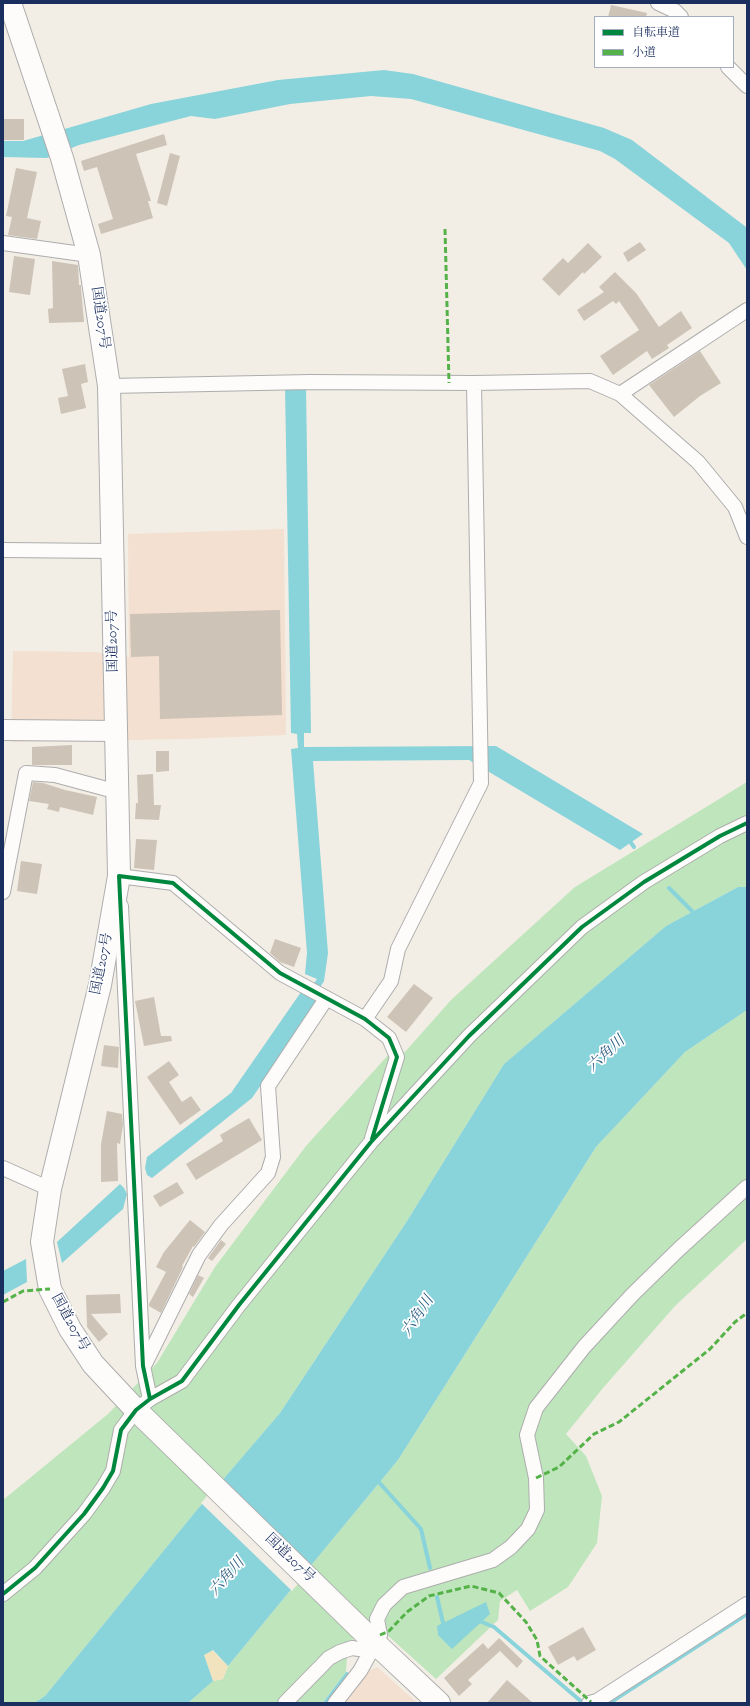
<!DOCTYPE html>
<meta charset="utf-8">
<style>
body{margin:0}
#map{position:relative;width:750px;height:1706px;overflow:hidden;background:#f2eee5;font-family:"Sorts Mill Goudy","Noto Serif JP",serif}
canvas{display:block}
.frame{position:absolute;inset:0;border:4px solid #1b2f5e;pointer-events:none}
.legend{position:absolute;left:594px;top:16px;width:140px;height:52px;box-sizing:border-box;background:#fff;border:1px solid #a4acbf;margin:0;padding:5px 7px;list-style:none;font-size:12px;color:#1b2f5e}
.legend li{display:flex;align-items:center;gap:8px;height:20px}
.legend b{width:20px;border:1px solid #a4acbf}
</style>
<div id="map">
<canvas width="750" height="1706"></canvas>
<div class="frame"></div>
<ul class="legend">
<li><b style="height:5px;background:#00873e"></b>自転車道</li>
<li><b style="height:5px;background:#55b248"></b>小道</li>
</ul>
</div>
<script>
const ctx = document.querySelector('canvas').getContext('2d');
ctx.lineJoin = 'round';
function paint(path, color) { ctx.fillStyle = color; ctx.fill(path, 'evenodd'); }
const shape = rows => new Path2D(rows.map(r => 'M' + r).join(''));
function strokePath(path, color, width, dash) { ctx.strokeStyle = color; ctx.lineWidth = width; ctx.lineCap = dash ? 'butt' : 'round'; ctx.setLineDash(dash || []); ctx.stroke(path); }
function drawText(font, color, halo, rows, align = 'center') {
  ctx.font = font + ' "Sorts Mill Goudy","Noto Serif JP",serif'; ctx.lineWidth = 3.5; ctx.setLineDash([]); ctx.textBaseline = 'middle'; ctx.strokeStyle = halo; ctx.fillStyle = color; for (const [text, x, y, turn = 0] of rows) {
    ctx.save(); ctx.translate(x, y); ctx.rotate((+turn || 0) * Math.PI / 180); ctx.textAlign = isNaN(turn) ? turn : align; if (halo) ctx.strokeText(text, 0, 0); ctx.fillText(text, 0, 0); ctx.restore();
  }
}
paint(shape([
 [284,529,286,735,184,739,11,742,13,651,94,652,129,657,128,534],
 [377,1667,414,1700,417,1703,342,1703,367,1671]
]), '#f3e0d0');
paint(shape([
 [747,782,747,887,738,887,666,926,504,1064,407,1221,280,1413,196,1511,45,1696,34,1703,3,1703,3,1500,108,1414,157,1363,215,1267,306,1146,390,1053,405,1052,451,1000,575,887],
 [747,1010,747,1239,675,1306,603,1388,566,1434,586,1456,602,1496,597,1543,568,1587,530,1611,517,1590,500,1601,498,1620,436,1679,375,1624,348,1643,346,1672,322,1703,188,1703,213,1681,223,1679,228,1666,398,1460,596,1147,685,1052]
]), '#bee5bb');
paint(shape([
 [212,1650,228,1666,223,1679,213,1681,204,1655]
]), '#f0e3be');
paint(shape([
 [384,70,413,74,604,128,632,140,746,227,747,270,729,243,615,159,600,151,411,99,371,96,290,104,215,119,191,116,79,145,47,158,3,157,3,141,23,141,151,104,278,80],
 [285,386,306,386,311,733,304,733,304,747,496,746,643,834,620,850,469,760,313,761,328,953,324,981,313,999,318,1002,252,1098,152,1178,147,1175,145,1168,147,1157,231,1093,301,992,306,995,317,979,305,974,307,953,291,749,298,748,297,734,291,733],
 [738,887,747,887,747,1010,685,1052,596,1147,398,1460,228,1666,213,1650,204,1655,213,1681,188,1703,34,1703,45,1696,196,1511,280,1413,407,1221,504,1064,666,926],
 [120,1184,124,1188,127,1194,123,1209,62,1263,57,1242],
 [26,1259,27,1282,3,1295,3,1271],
 [486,1602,490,1614,452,1649,438,1635,437,1626]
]), '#89d3da');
paint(shape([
 [220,1480,311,1568,292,1591,201,1503]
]), '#f2eee5');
strokePath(shape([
 [629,840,634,847],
 [669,888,696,915],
 [376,1479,421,1529,430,1568],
 [437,1597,444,1627],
 [477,1620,494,1627,583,1703],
 [611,1702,747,1614],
 [325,1703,347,1674]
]), '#89d3da', 4);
paint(shape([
 [611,5,647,13,646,17,608,17],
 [3,119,24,119,24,140,3,140],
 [164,134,167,145,136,154,151,201,148,201,153,218,101,234,98,224,113,219,97,167,84,171,81,161],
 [170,153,180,156,167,206,157,203],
 [16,168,37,172,27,218,41,221,37,239,8,235,12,217,6,216],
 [640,242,646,250,628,262,623,253],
 [588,243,602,257,584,274,583,272,559,296,542,279,563,258,568,263],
 [14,256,35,259,30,295,9,292],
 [52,261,78,265,79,285,81,285,81,288,84,322,49,323,48,309,53,308],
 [615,272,636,293,659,327,681,311,692,328,667,345,669,348,652,359,647,351,613,375,600,356,639,330,619,301,616,304,613,301,584,321,577,310,604,292,599,287],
 [700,351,721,383,700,396,674,417,649,385],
 [85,364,88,382,81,384,86,408,61,414,58,398,68,396,62,369],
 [280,610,282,715,160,719,159,656,131,657,130,614],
 [72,745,72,765,32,765,32,747],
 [156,751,169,751,169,771,156,772],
 [153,774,154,805,161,805,159,820,135,819,136,803,138,803,137,775],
 [33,782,43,783,65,790,97,797,93,815,60,807,59,812,47,809,49,804,29,801],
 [136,839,157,840,154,870,134,868],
 [21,861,42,864,37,894,17,891],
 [275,939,301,948,294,967,280,962,270,953],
 [414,984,433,998,406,1032,387,1017],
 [154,997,161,1036,171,1036,172,1041,144,1046,135,1001],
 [104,1045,119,1047,118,1068,101,1066],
 [169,1061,179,1075,169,1082,182,1102,191,1096,201,1110,180,1125,147,1077],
 [107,1111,122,1114,123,1125,120,1144,117,1143,118,1181,101,1182,101,1144],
 [249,1118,262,1140,196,1180,186,1164,223,1141,220,1135],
 [177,1182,184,1193,160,1207,153,1196],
 [190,1220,205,1232,194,1247,193,1246,182,1266,183,1267,161,1313,149,1306,149,1304,166,1272,156,1267,164,1252],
 [221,1240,226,1244,212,1261,208,1258],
 [198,1275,204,1278,193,1297,189,1294],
 [120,1294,121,1313,91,1314,108,1334,99,1342,87,1327,86,1295],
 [583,1627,596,1650,577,1661,574,1656,558,1665,548,1647],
 [499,1638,523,1661,517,1668,500,1651,468,1680,472,1684,459,1696,444,1678,483,1643,488,1649],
 [507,1680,533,1703,487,1703]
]), '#cdc3b7');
const street = shape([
 [658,3,675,11,681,17],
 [728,67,747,86],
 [3,243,89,255],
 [109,386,310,382,474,383,590,381,620,394,698,462,735,507,747,537],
 [620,394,747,310],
 [3,550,113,551],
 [120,883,119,876,173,883,280,973,365,1019,389,1038,397,1057,372,1138],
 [3,892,26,773,55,775,118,792],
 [121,906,143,1366,150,1399],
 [365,1019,391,981,398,949,481,783,474,383],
 [3,1168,50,1189],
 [145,1364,199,1255,221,1225,268,1173,273,1157,268,1086,326,999],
 [3,1594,35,1568,84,1514,103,1488,113,1471,121,1430,136,1410,150,1399,182,1381,239,1305,371,1142,469,1036,582,927,644,882,720,836,747,823],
 [285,1703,329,1658,340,1652,352,1648,366,1650,375,1643],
 [335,1703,360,1671,380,1635,377,1619,384,1605,403,1587,493,1560,511,1547,528,1529,537,1510,536,1478,527,1435,536,1408,584,1347,632,1295,678,1250,747,1187],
 [589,1703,597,1701,747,1604]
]);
const secondary = shape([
 [3,730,116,731]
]);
const highway = shape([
 [10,3,62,158,89,255,109,386,119,876,100,985,50,1189,42,1242,50,1289,70,1329,93,1364,136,1410,375,1643,439,1703]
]);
strokePath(street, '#adadad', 16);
strokePath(secondary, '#adadad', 22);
strokePath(highway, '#adadad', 24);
strokePath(street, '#fdfcfb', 14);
strokePath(secondary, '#fdfcfb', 20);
strokePath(highway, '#fdfcfb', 22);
strokePath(shape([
 [445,229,449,383],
 [3,1302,23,1291,50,1289],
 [536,1478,559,1467,594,1434,619,1422,710,1349,735,1322,747,1313],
 [380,1635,389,1631,407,1612,429,1596,471,1586,499,1593,526,1622,537,1640,540,1656,591,1702]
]), '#55b248', 3, [6, 3]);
strokePath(shape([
 [150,1399,143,1366,119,876,173,883,280,973,365,1019,389,1038,397,1057,372,1139],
 [3,1594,35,1568,84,1514,103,1488,113,1471,121,1430,136,1410,150,1399,182,1381,239,1305,371,1142,469,1036,582,927,644,882,720,836,747,823]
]), '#00873e', 4);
drawText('14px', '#1b2f5e', '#fff', [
 ["国道207号",99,318,82],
 ["国道207号",114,641,-91],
 ["国道207号",103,964,-79],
 ["国道207号",69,1323,61],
 ["国道207号",289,1559,44]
]);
drawText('italic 15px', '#2e5d82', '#fff', [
 ["六角川",607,1055,-43],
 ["六角川",419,1317,-57],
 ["六角川",228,1578,-49]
]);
</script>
